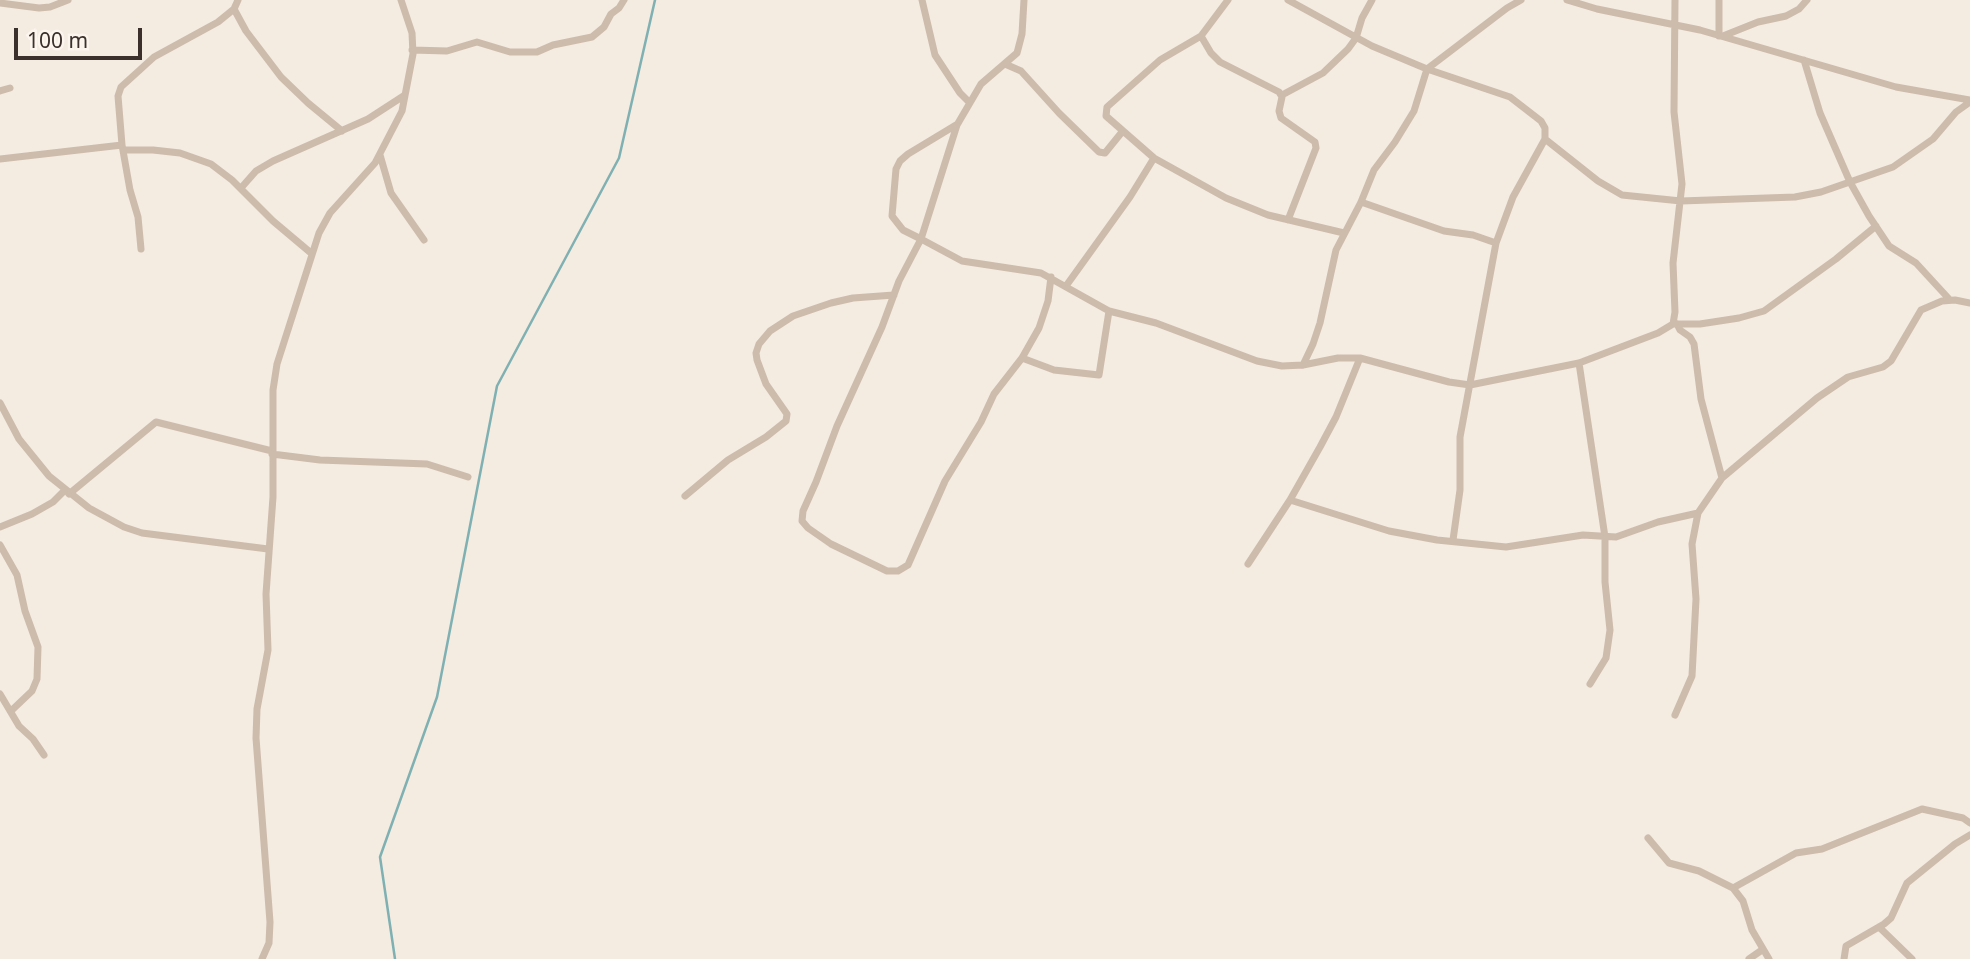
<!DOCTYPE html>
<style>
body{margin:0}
#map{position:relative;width:1970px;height:959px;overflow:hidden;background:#f4ebe1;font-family:"Noto Sans",sans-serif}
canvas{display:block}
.scale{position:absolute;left:14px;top:28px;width:128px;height:32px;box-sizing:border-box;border:4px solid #3b302b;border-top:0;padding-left:9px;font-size:21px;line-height:24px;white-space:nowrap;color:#3b302b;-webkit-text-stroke:5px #fbf5ee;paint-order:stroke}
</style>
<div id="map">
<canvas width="1970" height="959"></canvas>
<div class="scale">100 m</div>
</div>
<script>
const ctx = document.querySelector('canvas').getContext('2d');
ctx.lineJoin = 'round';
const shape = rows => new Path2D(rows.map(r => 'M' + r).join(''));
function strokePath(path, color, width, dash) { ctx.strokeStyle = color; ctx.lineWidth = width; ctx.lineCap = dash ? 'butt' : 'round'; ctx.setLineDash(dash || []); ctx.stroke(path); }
strokePath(shape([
 [395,959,380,857,437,697,497,386,619,158,655,0]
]), '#7fb0b2', 2.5);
strokePath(shape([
 [922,0,935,55,960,93,969,102],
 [1024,0,1022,34,1017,53,981,84,957,125,921,239,962,261,1041,273,1109,311,1156,323,1257,361,1282,366,1303,365,1338,358,1360,358,1449,382,1470,385,1579,363,1658,333,1673,324,1675,312,1673,263,1682,184,1674,112,1675,0],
 [1228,0,1201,36,1160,60,1107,107,1106,116,1154,158,1226,198,1268,215,1344,233],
 [1288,0,1372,46,1427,69,1510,97,1541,121,1545,128,1545,139,1513,197,1496,243,1460,437,1460,490,1453,540],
 [1567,0,1597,9,1700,30,1896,87,1970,100],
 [0,3,39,8,50,7,68,0],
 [234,9,246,31,281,77,308,103,342,131],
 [1201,36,1211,53,1220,62,1279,92,1282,97,1279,111,1281,118,1315,142,1316,148,1288,220],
 [1719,36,1719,0],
 [1723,36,1758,22,1786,16,1799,9,1807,0],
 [412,50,447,51,477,42,510,52,537,52,553,45,592,37,604,27,611,14,619,8,624,0],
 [1804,60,1820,113,1850,182,1869,216,1889,246,1916,263,1950,300],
 [1005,64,1021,71,1059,113,1099,152,1105,153,1122,132],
 [0,91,10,88],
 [1282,95,1323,73,1348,49,1356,38,1362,18,1372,0],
 [956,125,908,154,900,161,896,169,892,216,903,230,921,239,899,281,882,327,837,426,816,482,803,511,802,521,808,528,831,544,887,571,898,571,908,565,945,481,981,422,994,394,1022,358,1039,328,1048,301,1051,277],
 [1545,139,1598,181,1622,195,1681,201,1795,197,1821,192,1893,167,1933,139,1956,112,1970,102],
 [123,150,153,150,180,153,211,164,232,180,273,221,311,253],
 [380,155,391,193,424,240],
 [0,159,122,145],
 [241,188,256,171,273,161,368,119,405,95],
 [1361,202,1444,231,1473,235,1496,243],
 [141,249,138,217,130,190,122,145,118,96,121,87,154,57,218,22,234,9,238,0],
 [1066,286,1130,197,1154,158],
 [1673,324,1700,324,1739,318,1764,311,1836,259,1876,226],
 [1677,324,1680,330,1690,337,1694,344,1701,399,1722,478],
 [1022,358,1054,370,1099,375,1109,311],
 [1579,363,1605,537,1605,582,1610,630,1606,658,1590,684],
 [1303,365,1313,344,1320,323,1336,250,1361,202,1374,170,1395,142,1414,111,1427,69,1507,8,1521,0],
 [0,403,19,439,49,476,89,508,124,527,142,533,268,549],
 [272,454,320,460,427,464,468,477],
 [69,494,156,422,272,451],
 [685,496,728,460,766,437,786,421,787,414,766,384,757,360,756,353,759,344,770,331,793,316,831,303,853,298,894,295],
 [1290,500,1389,531,1437,540,1506,547,1583,535,1616,537,1658,522,1698,513,1722,478,1817,398,1848,377,1883,367,1891,361,1921,310,1942,301,1955,300,1970,303],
 [0,527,32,514,53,502,65,490],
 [0,545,17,575,25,611,38,647,37,679,32,691,11,711],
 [1248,564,1290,500,1320,447,1336,417,1360,358],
 [0,694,19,726,33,739,44,755],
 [1675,715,1692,676,1696,599,1692,544,1698,513],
 [1648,838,1669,863,1699,871,1733,888,1743,901,1752,930,1769,959],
 [1733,888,1796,853,1822,849,1922,809,1963,818,1970,823],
 [1879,927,1912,959],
 [262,959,269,943,270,922,256,738,257,709,268,650,266,594,273,497,273,390,277,364,319,233,330,213,375,163,402,111,413,54,412,33,401,0],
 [1749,959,1762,950],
 [1844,959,1846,946,1884,924,1891,918,1907,883,1955,844,1970,835]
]), '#cdbbac', 7);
</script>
